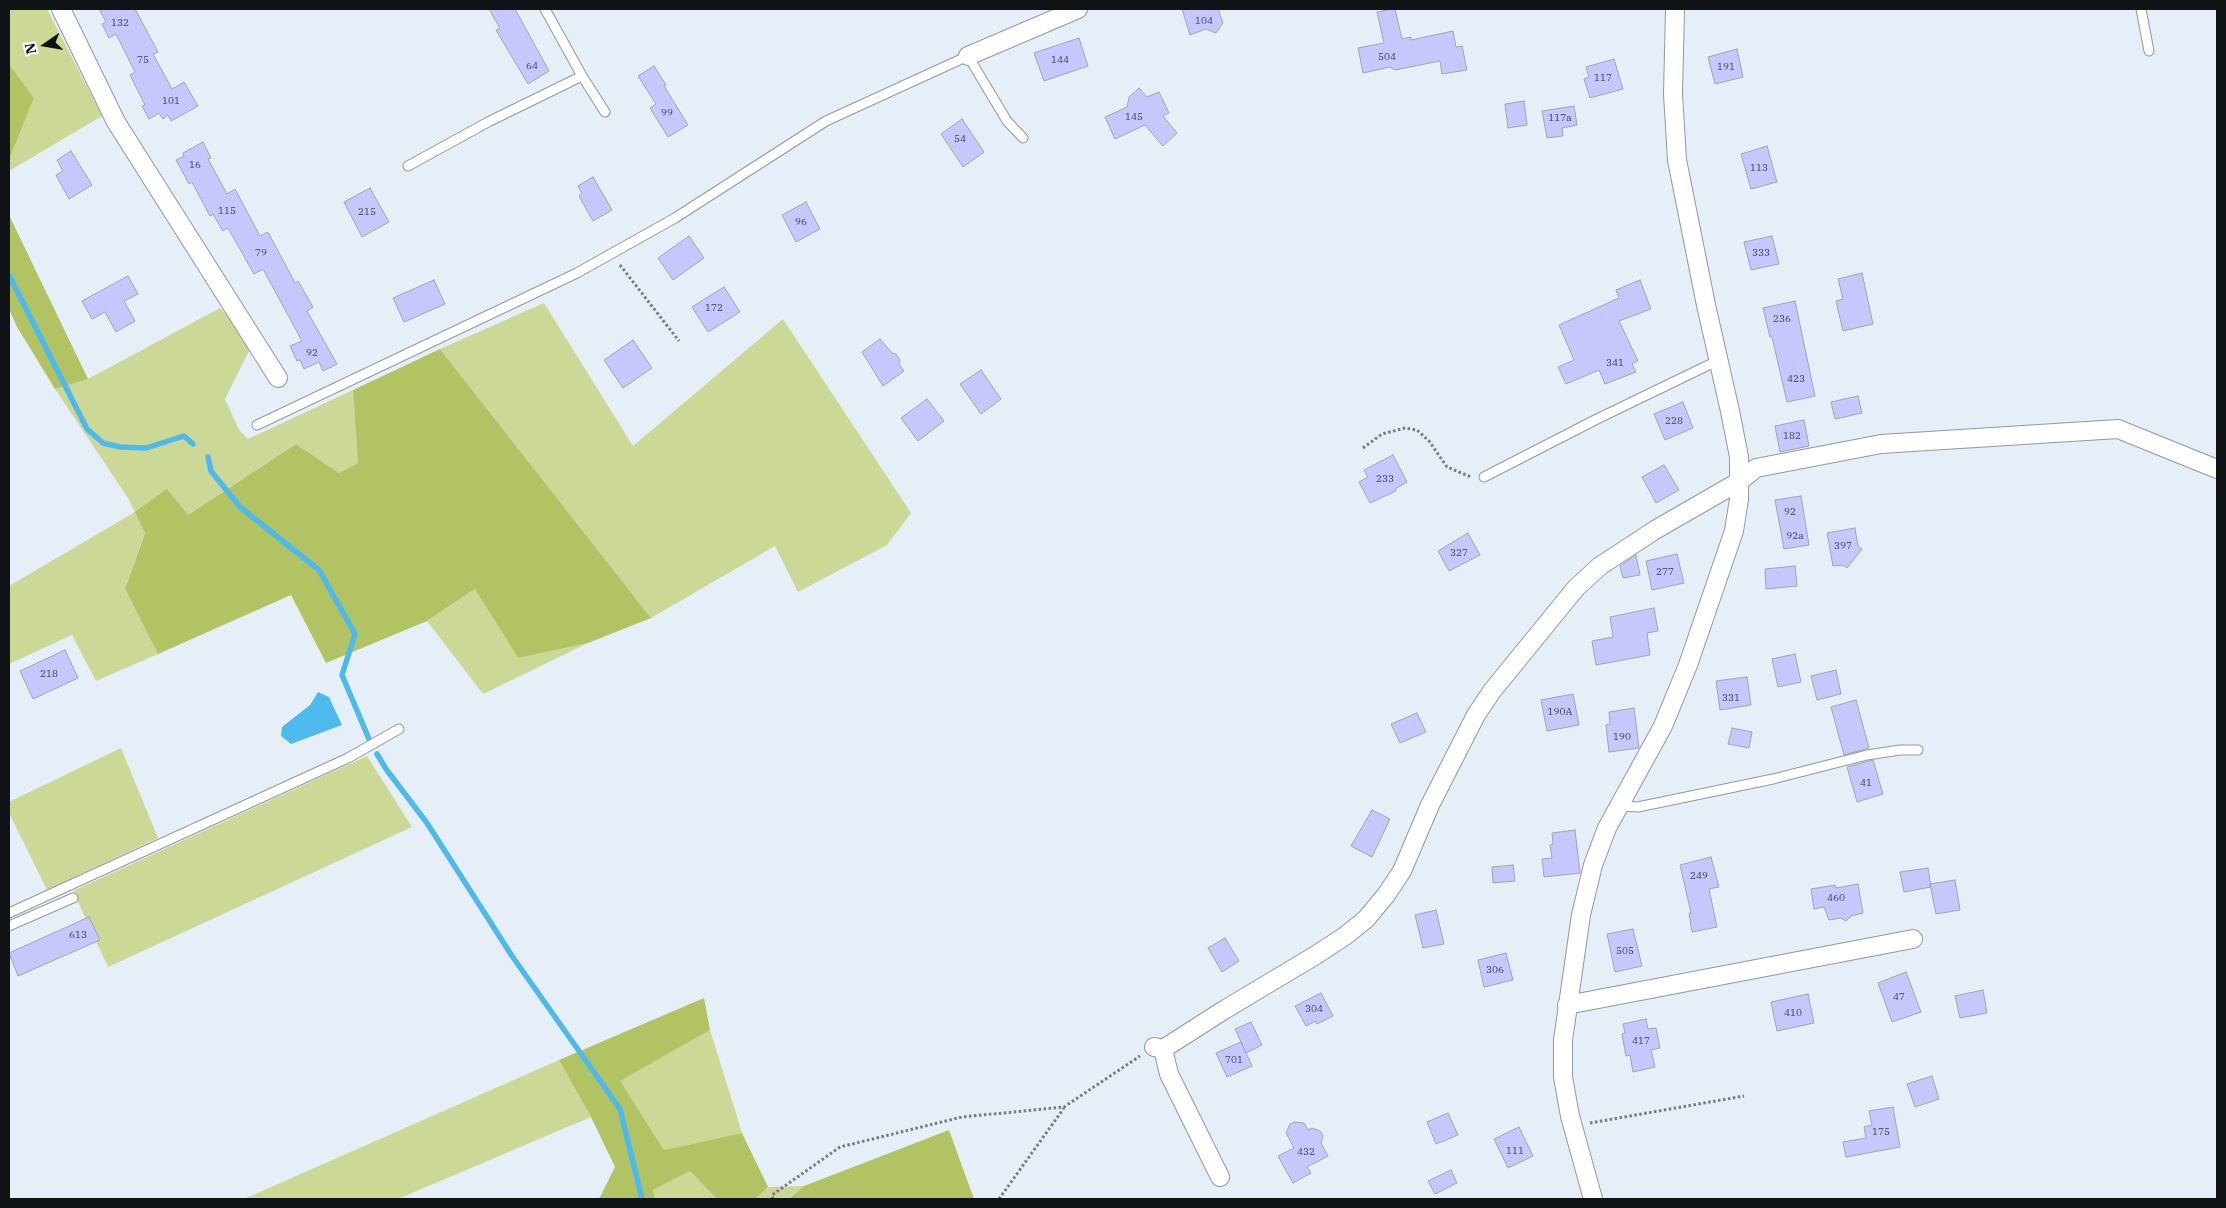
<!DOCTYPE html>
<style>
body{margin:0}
#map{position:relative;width:2226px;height:1208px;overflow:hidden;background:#e6eff7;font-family:"IBM Plex Serif",serif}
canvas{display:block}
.frame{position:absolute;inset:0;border:10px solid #101315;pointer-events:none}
.north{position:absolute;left:20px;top:20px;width:50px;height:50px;-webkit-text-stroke:4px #f8fbff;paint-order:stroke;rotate:257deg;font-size:14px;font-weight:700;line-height:20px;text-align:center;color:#101315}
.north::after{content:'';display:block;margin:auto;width:18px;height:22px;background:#101315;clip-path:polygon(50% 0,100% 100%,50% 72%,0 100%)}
</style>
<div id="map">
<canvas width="2226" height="1208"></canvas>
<div class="frame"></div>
<div class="north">N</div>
</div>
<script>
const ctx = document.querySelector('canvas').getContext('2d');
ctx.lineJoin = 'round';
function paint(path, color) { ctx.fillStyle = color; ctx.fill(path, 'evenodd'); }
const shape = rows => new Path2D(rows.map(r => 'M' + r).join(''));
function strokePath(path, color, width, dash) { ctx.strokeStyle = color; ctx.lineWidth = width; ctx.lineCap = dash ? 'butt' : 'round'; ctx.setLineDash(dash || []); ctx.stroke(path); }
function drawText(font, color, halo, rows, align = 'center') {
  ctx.font = font + ' "IBM Plex Serif",serif'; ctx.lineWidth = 4; ctx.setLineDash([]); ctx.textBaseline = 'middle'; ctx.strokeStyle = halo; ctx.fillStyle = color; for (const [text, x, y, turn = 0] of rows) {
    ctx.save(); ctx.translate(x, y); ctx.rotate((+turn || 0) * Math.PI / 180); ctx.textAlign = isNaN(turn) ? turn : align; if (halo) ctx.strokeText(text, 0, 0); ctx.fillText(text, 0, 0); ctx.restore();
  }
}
paint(shape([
 [9,9,47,9,102,116,9,171,9,160,34,98,9,64],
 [544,303,633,446,783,319,911,513,887,545,798,592,775,546,651,618,440,349],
 [220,308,252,345,225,399,239,430,248,439,353,390,358,463,339,473,296,444,188,515,145,532,125,589,158,654,96,681,72,635,9,664,9,586,135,512,128,498,55,389,88,379],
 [475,589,518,658,588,643,483,694,427,621],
 [121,748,158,838,47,890,9,813,9,802],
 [367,756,412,827,108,967,73,891],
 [710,1030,742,1133,664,1150,619,1081],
 [559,1060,591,1117,398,1199,244,1199],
 [690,1171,717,1199,655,1199,653,1190],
 [804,1186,789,1199,755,1199,768,1187]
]), '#cbd896');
paint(shape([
 [9,64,34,98,9,160],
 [9,215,88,379,55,389,17,327,9,309],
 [440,349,651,618,588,643,518,658,475,589,427,621,326,663,291,595,158,654,125,589,145,533,135,512,167,489,188,515,296,444,339,473,358,463,353,390],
 [704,998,710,1030,620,1081,664,1150,742,1133,768,1187,755,1199,717,1199,690,1171,653,1190,655,1199,599,1199,615,1167,591,1117,559,1060],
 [949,1130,974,1199,789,1199,804,1186]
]), '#b2c364');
paint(shape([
 [318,692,329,697,342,725,291,744,281,736,282,727,310,705]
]), '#4eb9ed');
strokePath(shape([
 [9,275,87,429,103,443,120,447,146,448,184,436,193,444],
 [208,457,211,471,240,507,319,570,355,634,342,675,369,739],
 [377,754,386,769,427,823,512,956,620,1109,642,1199]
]), '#4eb9ed', 5.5);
const building = shape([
 [99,9,135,9,158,52,153,54,172,89,184,82,198,106,171,121,168,115,163,119,159,113,149,119,142,106,145,105,130,75,135,72,116,34,109,38,102,24,106,22,99,9],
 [489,9,515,9,549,71,528,84,496,30,500,28,489,9],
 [1182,9,1218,9,1223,23,1216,33,1206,29,1190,35,1182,9],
 [1392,9,1395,9,1402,39,1411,37,1411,40,1453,31,1456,47,1462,46,1467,70,1442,74,1440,61,1395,70,1390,67,1363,73,1358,48,1384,43,1377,12,1392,9],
 [1079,38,1088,66,1044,81,1034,53,1079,38],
 [1737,49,1743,77,1715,84,1708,57,1737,49],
 [1614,59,1623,89,1590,98,1584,79,1589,77,1586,67,1614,59],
 [654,66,666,85,664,86,688,125,668,137,650,108,656,104,638,76,654,66],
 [1139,88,1147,97,1159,92,1169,113,1163,116,1177,133,1163,146,1145,125,1115,139,1105,117,1127,107,1129,97,1139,88],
 [1524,101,1527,125,1508,128,1505,104,1524,101],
 [1574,106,1577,125,1562,128,1563,136,1547,138,1542,111,1574,106],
 [962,119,984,152,963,167,941,134,962,119],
 [203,142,211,158,208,159,227,194,235,189,260,236,268,232,295,283,298,281,313,307,307,311,337,364,323,371,319,362,304,369,300,360,297,361,290,346,302,341,263,269,254,274,228,228,223,231,213,214,210,216,192,182,189,184,176,160,184,156,183,153,203,142],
 [1767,146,1777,182,1751,189,1741,154,1767,146],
 [71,151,92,185,69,199,56,175,63,171,57,160,71,151],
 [593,177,612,210,593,221,579,196,582,194,578,186,593,177],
 [370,188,389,222,362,237,344,202,370,188],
 [806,202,820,229,796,242,782,215,806,202],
 [689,236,704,258,673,280,658,258,689,236],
 [1772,236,1779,264,1751,270,1744,242,1772,236],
 [1862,273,1873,324,1843,331,1836,301,1843,299,1838,279,1862,273],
 [128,276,138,294,124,301,135,321,116,332,105,312,92,319,82,301,128,276],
 [434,280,445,304,404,322,393,298,434,280],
 [1640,280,1651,309,1619,321,1638,361,1632,364,1636,372,1605,384,1599,370,1566,384,1558,367,1574,360,1559,325,1619,298,1616,290,1640,280],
 [724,287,740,312,708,332,692,307,724,287],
 [1795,301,1815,396,1787,402,1772,337,1770,337,1763,308,1795,301],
 [880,339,892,353,896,354,900,360,899,364,904,371,883,386,862,352,880,339],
 [633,340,652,368,623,388,604,360,633,340],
 [981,370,1001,399,981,414,960,384,981,370],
 [1858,396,1862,413,1835,419,1831,402,1858,396],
 [927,399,944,421,918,441,901,418,927,399],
 [1683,402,1693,428,1665,440,1654,414,1683,402],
 [1804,420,1809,446,1780,452,1775,426,1804,420],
 [1393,455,1407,482,1395,489,1396,491,1370,503,1359,482,1368,477,1364,470,1393,455],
 [1664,465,1679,490,1656,503,1642,477,1664,465],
 [1801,496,1809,545,1784,549,1775,500,1801,496],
 [1855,528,1858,546,1862,549,1847,568,1842,565,1833,566,1827,533,1855,528],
 [1468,533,1480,555,1449,571,1438,551,1468,533],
 [1677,554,1684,583,1652,590,1646,561,1677,554],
 [1636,555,1640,575,1623,578,1620,566,1636,555],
 [1795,566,1797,586,1766,589,1765,569,1795,566],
 [1654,608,1658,631,1647,633,1650,655,1596,665,1592,641,1613,637,1610,617,1654,608],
 [65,650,78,678,33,699,20,671,65,650],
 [1795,654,1801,682,1778,687,1772,659,1795,654],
 [1836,670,1841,694,1817,700,1811,676,1836,670],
 [1747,677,1751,705,1720,710,1716,681,1747,677],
 [1573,694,1579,725,1547,731,1541,700,1573,694],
 [1856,700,1869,748,1844,755,1831,707,1856,700],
 [1634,708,1639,748,1609,752,1606,725,1610,724,1609,712,1634,708],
 [1417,713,1426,732,1400,743,1391,724,1417,713],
 [1732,728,1752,732,1749,748,1728,744,1732,728],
 [1873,760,1883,794,1857,802,1847,767,1873,760],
 [1372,810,1390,819,1372,857,1351,846,1372,810],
 [1575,830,1580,873,1544,877,1542,859,1552,858,1550,845,1553,844,1552,833,1575,830],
 [1711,857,1719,887,1709,889,1717,927,1692,932,1689,913,1691,913,1680,865,1711,857],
 [1513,865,1515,881,1493,883,1492,867,1513,865],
 [1928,868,1931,887,1904,892,1900,872,1928,868],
 [1955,880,1960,910,1936,914,1930,884,1955,880],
 [1858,884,1863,913,1851,916,1846,921,1841,918,1829,920,1824,907,1814,909,1811,889,1835,885,1836,888,1858,884],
 [1436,910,1444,944,1423,948,1415,915,1436,910],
 [89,917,100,940,18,976,9,953,89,917],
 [1633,929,1642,966,1615,972,1607,934,1633,929],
 [1225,938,1239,961,1222,972,1208,948,1225,938],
 [1506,953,1513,980,1484,987,1478,960,1506,953],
 [1906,972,1921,1012,1892,1022,1878,983,1906,972],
 [1983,990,1987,1013,1960,1018,1955,996,1983,990],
 [1321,993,1333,1016,1317,1024,1316,1021,1306,1026,1295,1006,1321,993],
 [1808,994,1814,1023,1777,1031,1771,1002,1808,994],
 [1646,1019,1648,1029,1656,1028,1660,1048,1651,1050,1655,1067,1633,1072,1630,1055,1626,1056,1622,1034,1625,1033,1623,1024,1646,1019],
 [1251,1022,1262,1045,1246,1053,1235,1029,1251,1022],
 [1241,1042,1252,1066,1227,1077,1216,1053,1241,1042],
 [1932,1076,1939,1099,1915,1107,1907,1084,1932,1076],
 [1893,1107,1900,1147,1846,1157,1843,1142,1866,1138,1864,1127,1872,1125,1869,1111,1893,1107],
 [1448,1113,1458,1135,1436,1144,1427,1122,1448,1113],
 [1295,1122,1304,1123,1308,1130,1312,1128,1320,1131,1323,1136,1321,1143,1328,1156,1307,1167,1311,1173,1293,1183,1278,1156,1294,1148,1286,1133,1290,1124,1295,1122],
 [1519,1127,1533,1156,1508,1168,1494,1139,1519,1127],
 [1451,1170,1457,1183,1435,1194,1428,1181,1451,1170]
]);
paint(building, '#c6c8fd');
strokePath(building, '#a3a3ae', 1);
const service = shape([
 [545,9,582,76,605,112],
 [2141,9,2149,51],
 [408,166,488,122,582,76],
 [257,425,577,273,675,218,826,121,968,56,1007,121,1023,138],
 [1484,477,1597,419,1719,360],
 [1620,806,1638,807,1773,779,1867,755,1900,750,1918,750],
 [9,913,348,758,399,729],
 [9,926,73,898]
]);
const minor = shape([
 [61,9,116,122,278,378],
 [968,56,1078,9],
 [1567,1005,1913,939],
 [1154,1047,1163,1049,1224,1010,1316,955,1345,936,1366,919,1386,895,1402,871,1430,805,1476,715,1492,691,1576,588,1600,566,1655,530,1740,481,1756,468,1881,444,2118,429,2217,469],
 [1163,1049,1169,1074,1220,1177],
 [1593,1199,1570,1116,1563,1077,1563,1040,1581,915,1593,865,1607,828,1663,726,1688,665,1734,531,1739,499,1739,457,1730,411,1706,305,1677,160,1673,94,1675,9]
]);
strokePath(service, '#9099a0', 11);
strokePath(minor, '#9099a0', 20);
strokePath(shape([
 [620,265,679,341],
 [1363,448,1382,434,1405,428,1417,430,1429,441,1447,467,1471,477],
 [1590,1123,1744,1096],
 [773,1199,772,1195,840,1147,962,1117,1064,1107,1140,1056],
 [999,1199,1064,1108]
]), '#767b80', 3, [2.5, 2.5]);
strokePath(service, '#fff', 9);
strokePath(minor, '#fff', 18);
drawText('10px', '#3e404f', null, [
 ["104",1204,21],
 ["132",120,23],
 ["504",1387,57],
 ["75",143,60],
 ["144",1060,60],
 ["64",532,66],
 ["191",1726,67],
 ["117",1603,78],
 ["101",171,101],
 ["99",667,113],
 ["145",1134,117],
 ["117a",1560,118],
 ["54",960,139],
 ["16",195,165],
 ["113",1759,168],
 ["115",227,211],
 ["215",367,212],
 ["96",801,222],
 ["79",261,253],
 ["333",1761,253],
 ["172",714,308],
 ["236",1782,319],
 ["92",312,353],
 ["341",1615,363],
 ["423",1796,379],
 ["228",1674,421],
 ["182",1792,436],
 ["233",1385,479],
 ["92",1790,512],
 ["92a",1795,536],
 ["397",1843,546],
 ["327",1459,553],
 ["277",1665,572],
 ["218",49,674],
 ["331",1731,698],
 ["190A",1560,712],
 ["190",1622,737],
 ["41",1866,783],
 ["249",1699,876],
 ["460",1836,898],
 ["613",78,935],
 ["505",1625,951],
 ["306",1495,970],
 ["47",1899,997],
 ["304",1314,1009],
 ["410",1793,1013],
 ["417",1641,1041],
 ["701",1234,1060],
 ["175",1881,1132],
 ["111",1515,1151],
 ["432",1306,1152]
]);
</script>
